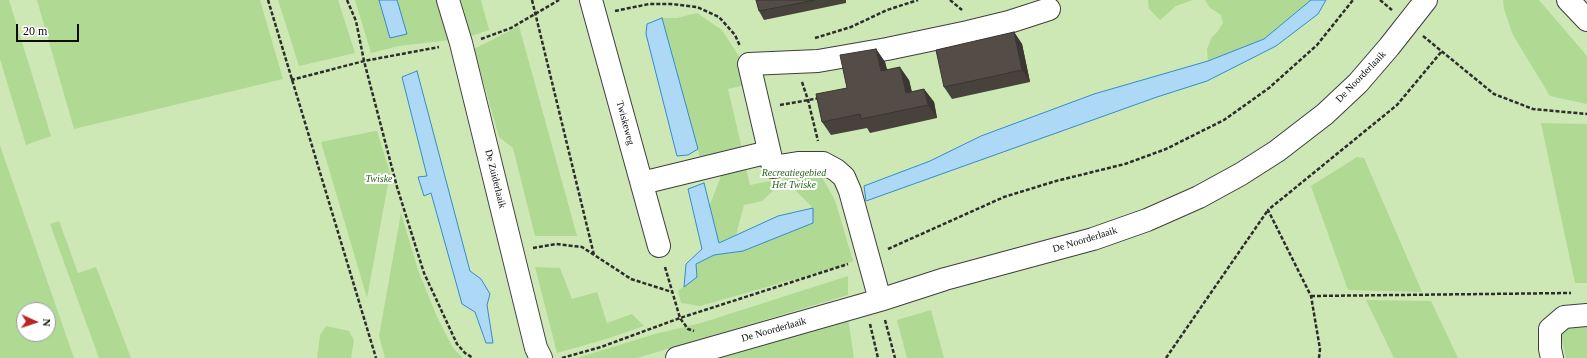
<!DOCTYPE html>
<style>
body{margin:0}
#map{position:relative;width:1587px;height:358px;overflow:hidden;background:#fffbe9;font-family:"Times New Roman",serif}
canvas{display:block}
.north{position:absolute;left:16px;top:302px;width:40px;height:40px;box-sizing:border-box;background:#fff;border:1px solid #9d9d9d;border-radius:50%;rotate:93deg;font-size:11px;font-weight:700;line-height:16px;text-align:center;color:#0b0b0b}
.north::after{content:'';display:block;margin:auto;width:14px;height:18px;background:#ba2426;clip-path:polygon(50% 0,100% 100%,50% 72%,0 100%)}
.scale{position:absolute;left:16px;top:24px;width:63px;height:18px;box-sizing:border-box;border:2px solid #0b0b0b;border-top:0;padding-left:5px;font-size:12px;line-height:14px;white-space:nowrap;color:#0b0b0b;-webkit-text-stroke:3px #fff;paint-order:stroke}
</style>
<div id="map">
<canvas width="1587" height="358"></canvas>
<div class="north">N</div>
<div class="scale">20 m</div>
</div>
<script>
const ctx = document.querySelector('canvas').getContext('2d');
ctx.lineJoin = 'round';
function paint(path, color) { ctx.fillStyle = color; ctx.fill(path, 'evenodd'); }
const shape = rows => new Path2D(rows.map(r => 'M' + r).join(''));
function strokePath(path, color, width, dash) { ctx.strokeStyle = color; ctx.lineWidth = width; ctx.lineCap = dash ? 'butt' : 'round'; ctx.setLineDash(dash || []); ctx.stroke(path); }
function drawText(font, color, halo, rows, align = 'center') {
  ctx.font = font + ' "Times New Roman",serif'; ctx.lineWidth = 4; ctx.setLineDash([]); ctx.textBaseline = 'middle'; ctx.strokeStyle = halo; ctx.fillStyle = color; for (const [text, x, y, turn = 0] of rows) {
    ctx.save(); ctx.translate(x, y); ctx.rotate((+turn || 0) * Math.PI / 180); ctx.textAlign = isNaN(turn) ? turn : align; if (halo) ctx.strokeText(text, 0, 0); ctx.fillText(text, 0, 0); ctx.restore();
  }
}
paint(shape([
 [0,0,1587,0,1587,358,0,358],
 [24,310,48,310,48,334,24,334]
]), '#cde8b4');
paint(shape([
 [0,0,9,0,51,136,26,145,0,59],
 [37,0,260,0,283,79,74,129],
 [278,0,338,0,355,53,299,66],
 [355,0,439,0,450,40,399,46,371,53],
 [461,0,481,0,489,30,471,36],
 [1148,0,1193,0,1176,6,1160,20,1149,9],
 [1205,0,1311,0,1264,39,1208,61,1207,49,1212,37,1218,31,1223,23,1221,15,1209,7],
 [1503,0,1539,0,1587,56,1587,104,1550,96,1513,35,1504,9],
 [697,13,722,30,740,58,745,85,728,89,743,153,701,161,662,18,677,18],
 [519,26,577,236,535,236,513,148,499,137,474,49],
 [1541,123,1587,124,1587,283,1575,283],
 [375,131,377,131,390,173,367,298,321,142],
 [0,145,5,160,74,358,0,358],
 [24,310,48,310,48,334,24,334],
 [1357,157,1364,158,1422,292,1348,290,1311,186],
 [745,164,750,185,770,181,774,190,762,201,744,205,736,235,718,243,709,207,724,168],
 [807,172,819,172,835,200,853,261,844,265,700,306,681,303,678,291,697,277,696,264,714,255,743,251,813,223,813,208,782,177],
 [401,213,418,270,437,317,453,348,463,358,385,358,379,336],
 [59,221,78,273,96,267,131,358,99,358,50,224],
 [535,267,560,268,572,299,597,292,607,323,632,314,644,326,606,339,557,353],
 [848,276,848,295,637,358,577,358,655,334,701,323],
 [1366,300,1431,301,1458,358,1394,358],
 [931,310,944,358,907,358,897,320],
 [848,318,854,358,715,358],
 [1587,320,1587,358,1566,358,1561,336,1569,321],
 [326,326,349,331,354,340,351,358,317,358,320,335]
]), '#b0d993');
const water = shape([
 [379,0,397,0,407,34,390,38,379,0],
 [1311,0,1326,0,1318,14,1276,46,1207,81,1157,97,866,201,864,186,930,161,981,136,1094,94,1208,61,1264,39,1311,0],
 [662,18,698,149,688,155,677,156,646,34,647,24,662,18],
 [417,71,470,271,481,279,490,294,487,305,493,343,486,343,475,312,462,304,431,193,424,196,418,177,427,176,402,77,417,71],
 [704,183,719,243,778,216,813,208,813,223,743,251,714,255,696,264,697,277,684,287,686,264,702,249,688,189,704,183]
]);
paint(water, '#aed9f6');
strokePath(water, '#358bcd', 1);
const minor = shape([
 [448,0,461,43,536,348,541,358],
 [591,0,659,246],
 [1568,0,1587,20],
 [642,183,769,152],
 [880,300,850,191,844,177,836,170,823,163,798,163,773,167,749,64,818,61,887,49,968,32,1009,22,1049,9],
 [677,358,880,300,945,279,1093,239,1147,220,1199,197,1241,174,1277,151,1325,114,1358,83,1389,47,1426,0],
 [1552,358,1550,349,1550,329,1564,317,1587,315]
]);
strokePath(minor, '#3e3e3e', 24);
strokePath(shape([
 [268,0,376,358],
 [347,0,356,21,364,61,397,187,424,273,457,344,465,353,473,358],
 [532,0,594,255],
 [950,0,962,10],
 [1380,0,1392,10],
 [615,11,649,4,671,4,697,7,719,17,735,35,740,46],
 [1423,36,1494,94,1533,109,1587,114],
 [815,38,851,27,887,10,918,0],
 [481,39,511,28,559,0],
 [291,80,364,61,439,47],
 [802,82,808,100,818,141],
 [780,105,820,98],
 [533,248,556,244,582,247,631,279,672,292],
 [888,249,1004,197,1056,181,1125,164,1166,149,1224,120,1269,88,1317,45,1353,0],
 [665,267,680,318,688,329,694,331],
 [1311,296,1571,293],
 [885,320,895,358],
 [870,324,878,358],
 [562,358,601,347,680,318,848,264],
 [1166,358,1268,210],
 [1319,358,1320,349,1311,296,1268,210,1397,105,1442,51]
]), '#2d2d2d', 2.5, [4, 2]);
strokePath(minor, '#fff', 22);
paint(shape([
 [756,0,846,0,846,3,764,20,759,11],
 [1014,32,1022,44,1030,82,952,99,944,87],
 [876,49,885,62,887,69,909,80,912,92,924,89,934,102,937,118,870,133,867,128,831,135,822,122,847,88]
]), '#48423d');
paint(shape([
 [1014,32,1022,44,1030,82,1022,70],
 [876,49,885,62,890,84,881,71],
 [900,67,909,80,915,106,906,93],
 [924,89,934,102,937,118,928,105]
]), '#3b3632');
const building = shape([
 [756,0,815,0,759,11,756,0],
 [1014,32,1022,70,944,87,936,50,1014,32],
 [876,49,881,71,900,67,906,93,924,89,928,105,861,119,860,114,822,122,816,94,847,88,840,55,876,49]
]);
paint(building, '#544d47');
strokePath(building, '#3b3632', 1);
drawText('10px', '#0b0b0b', '#fff', [
 ["De Noorderlaaik",1361,77,-46],
 ["Twiskeweg",625,123,75],
 ["De Zuiderlaaik",495,179,76],
 ["De Noorderlaaik",1085,240,-17],
 ["De Noorderlaaik",774,330,-16]
]);
drawText('italic 10px', '#28621c', '#fff', [
 ["Recreatiegebied",794,173],
 ["Het Twiske",794,185],
 ["Twiske",379,179]
]);
</script>
